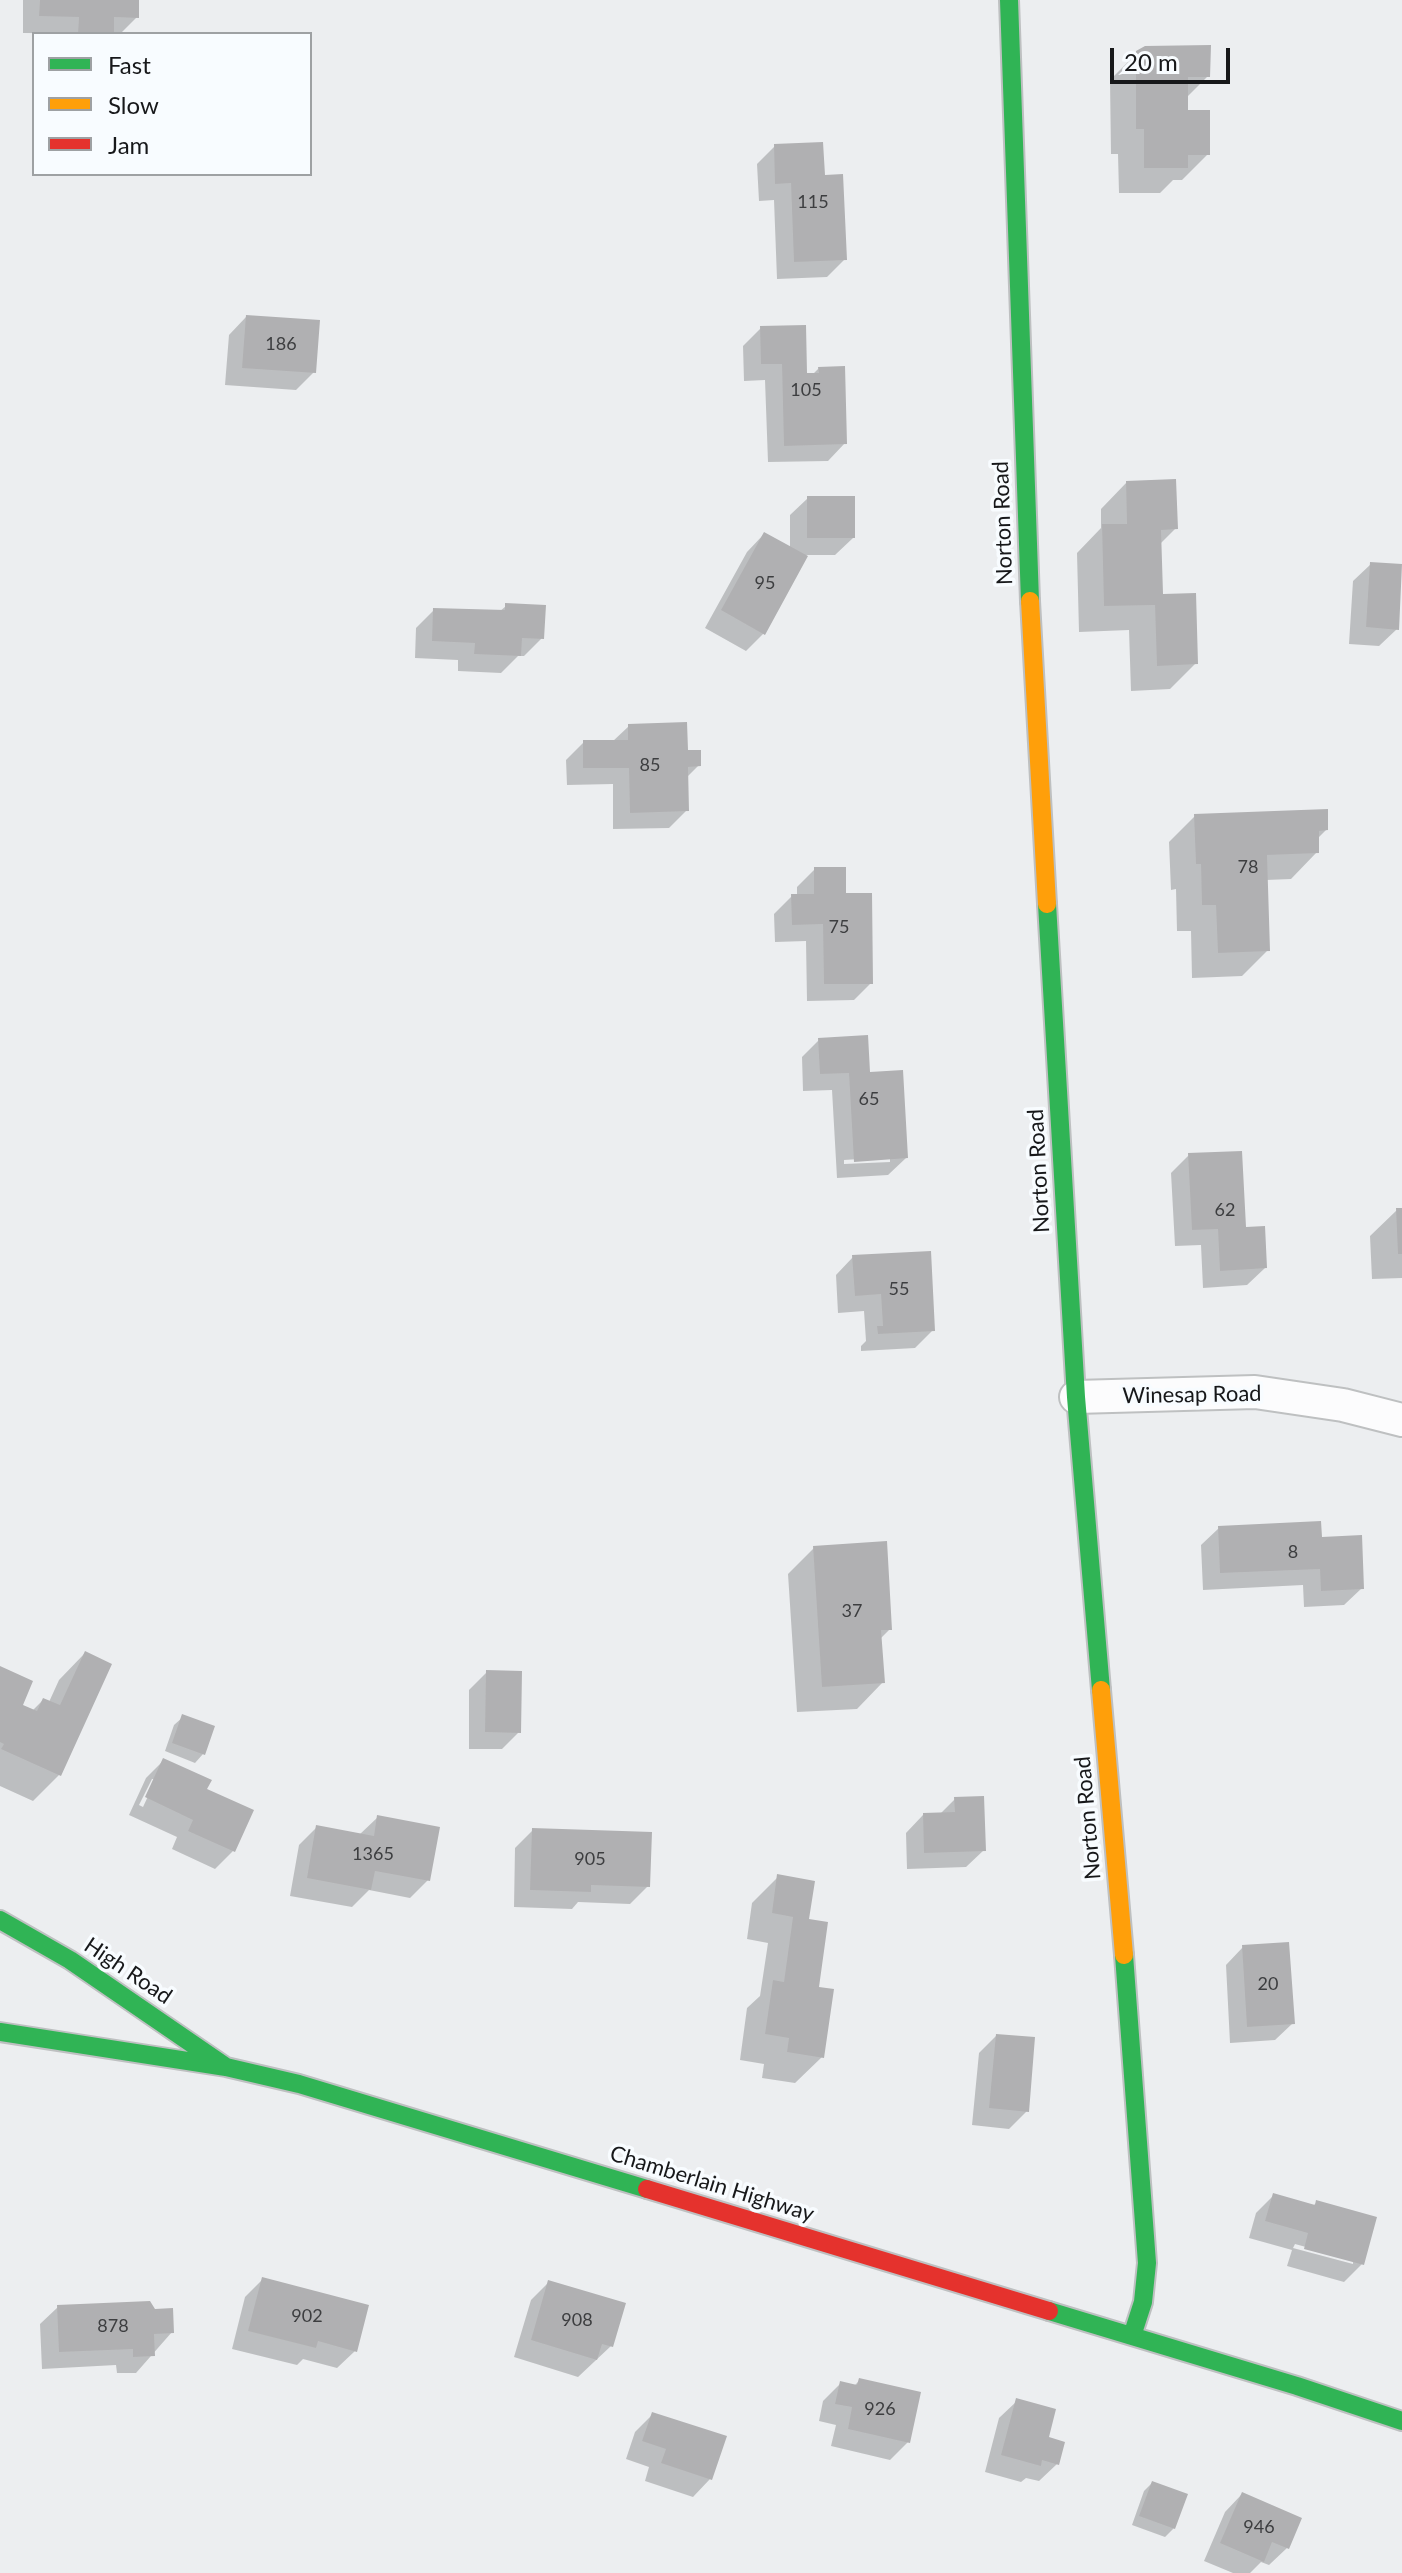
<!DOCTYPE html>
<style>
body{margin:0}
#map{position:relative;width:1402px;height:2573px;overflow:hidden;background:#eceef0;font-family:Lato,sans-serif}
canvas{display:block}
.legend{position:absolute;left:32px;top:32px;width:280px;height:144px;box-sizing:border-box;background:#f8fcff;border:2px solid #9ea1a3;margin:0;padding:10px 14px;list-style:none;font-size:24px;color:#17181a}
.legend li{display:flex;align-items:center;gap:16px;height:40px}
.legend b{width:40px;border:2px solid #9ea1a3}
.scale{position:absolute;left:1110px;top:48px;width:120px;height:36px;box-sizing:border-box;border:4px solid #17181a;border-top:0;padding-left:10px;font-size:24px;line-height:28px;white-space:nowrap;color:#17181a;-webkit-text-stroke:6px #f8fcff;paint-order:stroke}
</style>
<div id="map">
<canvas width="1402" height="2573"></canvas>
<ul class="legend">
<li><b style="height:10px;background:#30b455"></b>Fast</li>
<li><b style="height:10px;background:#ff9f0a"></b>Slow</li>
<li><b style="height:10px;background:#e5322d"></b>Jam</li>
</ul>
<div class="scale">20 m</div>
</div>
<script>
const ctx = document.querySelector('canvas').getContext('2d');
ctx.lineJoin = 'round';
function paint(path, color) { ctx.fillStyle = color; ctx.fill(path, 'evenodd'); }
const shape = rows => new Path2D(rows.map(r => 'M' + r).join(''));
function strokePath(path, color, width, dash) { ctx.strokeStyle = color; ctx.lineWidth = width; ctx.lineCap = dash ? 'butt' : 'round'; ctx.setLineDash(dash || []); ctx.stroke(path); }
function drawText(font, color, halo, rows, align = 'center') {
  ctx.font = font + ' Lato,sans-serif'; ctx.lineWidth = 7; ctx.setLineDash([]); ctx.textBaseline = 'middle'; ctx.strokeStyle = halo; ctx.fillStyle = color; for (const [text, x, y, turn = 0] of rows) {
    ctx.save(); ctx.translate(x, y); ctx.rotate((+turn || 0) * Math.PI / 180); ctx.textAlign = isNaN(turn) ? turn : align; if (halo) ctx.strokeText(text, 0, 0); ctx.fillText(text, 0, 0); ctx.restore();
  }
}
paint(shape([
 [23,0,137,0,137,17,120,34,23,33],
 [1137,53,1208,76,1186,98,1186,112,1208,154,1182,180,1173,180,1160,193,1119,193,1118,154,1111,154,1110,80],
 [775,146,823,177,845,259,827,277,777,279,774,200,759,201,757,164],
 [246,317,314,372,296,390,225,385,229,335],
 [761,328,805,375,812,375,819,368,845,443,828,461,768,462,765,380,744,381,743,346],
 [1127,482,1176,528,1159,545,1161,596,1196,663,1170,689,1131,691,1129,630,1079,632,1077,553,1101,528,1101,509],
 [808,498,853,538,835,555,806,555,764,633,746,651,705,628,747,552,764,534,790,548,790,515],
 [1371,564,1397,629,1379,646,1349,644,1353,581],
 [506,606,542,638,524,656,518,656,501,673,458,671,458,660,415,658,416,628,434,610,499,612],
 [629,726,686,752,699,765,686,778,687,810,669,828,613,829,613,784,567,785,566,760,584,742,612,742],
 [1195,816,1326,830,1317,839,1317,852,1291,879,1266,880,1268,950,1242,976,1192,978,1191,931,1177,931,1176,889,1171,890,1169,842],
 [815,869,844,895,871,983,854,1000,807,1001,806,941,775,942,774,914,792,896,797,896,797,887],
 [819,1040,868,1074,906,1158,888,1175,837,1178,832,1090,803,1091,802,1057],
 [890,1157,890,1162,844,1164,844,1160],
 [1189,1155,1244,1229,1265,1268,1247,1285,1203,1288,1201,1245,1175,1246,1171,1173],
 [1397,1210,1402,1210,1402,1278,1372,1279,1370,1236],
 [853,1257,933,1330,915,1348,861,1351,861,1346,866,1341,864,1311,838,1313,836,1275],
 [1219,1528,1320,1539,1362,1588,1344,1605,1304,1607,1303,1585,1203,1590,1201,1545],
 [814,1548,890,1629,880,1639,883,1682,857,1709,797,1712,788,1574],
 [85,1653,109,1665,59,1775,33,1801,0,1786,0,1668,20,1706,32,1711,43,1700,49,1702,59,1680],
 [487,1672,519,1732,502,1749,469,1749,469,1690],
 [183,1717,213,1727,203,1754,195,1763,165,1751,174,1725],
 [164,1760,204,1790,252,1811,233,1851,215,1869,172,1849,177,1837,129,1815,146,1778],
 [152,1779,156,1779,143,1807,139,1805],
 [955,1799,984,1850,966,1867,907,1869,906,1833,923,1815,940,1814],
 [378,1817,428,1880,410,1898,369,1890,352,1907,290,1896,299,1845,317,1827,359,1835],
 [533,1830,648,1886,630,1904,578,1902,572,1909,514,1907,515,1848],
 [778,1877,806,1920,816,1988,822,2057,795,2083,762,2078,764,2064,740,2060,747,2008,760,1996,768,1943,747,1939,752,1903],
 [1243,1947,1293,2023,1275,2040,1230,2043,1226,1965],
 [996,2036,1027,2111,1009,2129,972,2125,979,2053],
 [1274,2195,1313,2206,1316,2203,1362,2264,1344,2282,1287,2266,1292,2250,1249,2238,1256,2213],
 [1295,2244,1353,2260,1353,2264,1293,2248],
 [263,2279,355,2351,337,2368,303,2359,297,2365,232,2349,245,2297],
 [549,2282,611,2346,578,2377,514,2357,531,2300],
 [58,2307,172,2332,136,2373,117,2373,116,2365,42,2369,40,2324],
 [860,2380,908,2442,890,2460,831,2446,836,2425,819,2421,823,2401,841,2383,854,2386],
 [1017,2401,1046,2438,1057,2464,1039,2481,1026,2478,1021,2482,985,2472,999,2418],
 [653,2414,710,2479,693,2497,645,2481,649,2467,626,2459,635,2432],
 [1152,2483,1174,2528,1165,2537,1132,2525,1144,2491],
 [1242,2494,1287,2548,1269,2565,1261,2562,1250,2573,1233,2573,1204,2561,1225,2512]
]), '#0003');
paint(shape([
 [40,0,139,0,139,18,114,17,114,34,78,34,79,17,39,16],
 [1211,45,1210,77,1188,77,1188,110,1210,110,1210,155,1188,155,1188,168,1144,168,1144,129,1136,129,1136,51,1145,46],
 [823,142,825,175,843,174,847,260,794,262,791,183,775,184,774,144],
 [246,315,320,320,316,373,242,368],
 [806,325,807,373,819,373,818,367,845,366,847,444,784,446,782,364,761,364,760,326],
 [1176,479,1178,529,1161,530,1163,594,1196,593,1198,664,1157,666,1155,605,1104,606,1102,524,1127,524,1126,481],
 [807,496,855,496,855,538,807,538],
 [764,532,808,556,765,635,721,610],
 [1370,562,1402,564,1399,630,1366,627],
 [505,603,546,605,544,639,522,638,521,656,474,654,475,643,432,641,433,608,505,610],
 [687,722,688,750,701,750,701,766,688,767,689,811,630,813,629,768,583,768,583,740,628,740,628,724],
 [1328,809,1328,830,1319,831,1319,853,1267,855,1270,951,1218,953,1216,905,1202,905,1201,864,1196,864,1194,814],
 [814,867,846,867,846,893,872,893,873,984,824,984,823,924,792,925,791,894,814,894],
 [868,1035,870,1072,903,1070,908,1158,854,1162,849,1073,820,1074,818,1038],
 [1242,1151,1246,1227,1265,1226,1267,1268,1220,1271,1218,1229,1192,1230,1188,1153],
 [1396,1208,1402,1208,1402,1254,1398,1254],
 [931,1251,935,1331,878,1334,877,1326,883,1326,881,1294,855,1296,852,1255],
 [1321,1521,1322,1537,1362,1535,1364,1589,1321,1591,1320,1569,1220,1573,1218,1526],
 [887,1541,892,1630,881,1630,885,1683,822,1687,813,1546],
 [85,1651,112,1664,61,1776,1,1749,4,1744,0,1742,0,1666,33,1681,23,1705,37,1711,43,1698,60,1705],
 [486,1670,522,1671,521,1733,485,1732],
 [182,1714,215,1726,205,1755,172,1743],
 [163,1758,212,1780,207,1789,254,1810,235,1852,188,1831,193,1820,145,1797],
 [984,1796,986,1851,924,1853,923,1813,955,1812,954,1797],
 [377,1815,440,1827,430,1881,375,1871,371,1890,307,1878,316,1825,374,1836],
 [532,1828,652,1832,650,1887,591,1885,591,1892,530,1890],
 [777,1874,815,1881,809,1919,828,1922,819,1987,834,1989,824,2058,787,2052,789,2038,765,2034,773,1980,784,1982,793,1917,772,1913],
 [1289,1942,1295,2024,1247,2027,1242,1945],
 [996,2034,1035,2037,1029,2112,989,2108],
 [1273,2193,1315,2205,1316,2200,1377,2217,1364,2265,1304,2249,1308,2233,1265,2221],
 [262,2277,369,2305,357,2352,318,2341,316,2348,248,2331],
 [548,2280,626,2303,613,2347,602,2344,597,2360,531,2340],
 [150,2301,155,2309,173,2308,174,2333,154,2334,155,2356,133,2357,133,2349,59,2352,57,2305],
 [859,2378,921,2392,910,2443,848,2429,852,2407,835,2404,840,2381,857,2385],
 [1016,2398,1056,2409,1049,2437,1065,2442,1059,2465,1042,2460,1041,2466,1001,2455],
 [652,2412,727,2436,712,2480,661,2463,666,2449,642,2441],
 [1152,2481,1188,2494,1175,2529,1139,2516],
 [1242,2492,1302,2518,1289,2549,1272,2542,1264,2562,1220,2543]
]), '#b0b0b2');
const street = shape([
 [1076,1397,1255,1392,1343,1405,1402,1420]
]);
const fast = shape([
 [1009,0,1030,601],
 [1047,904,1076,1397,1101,1690],
 [0,1920,70,1960,226,2067,299,2084,647,2189],
 [1124,1955,1147,2263,1143,2302,1132,2336],
 [0,2032,226,2067],
 [1049,2311,1297,2386,1402,2421]
]);
const slow = shape([
 [1030,601,1047,904],
 [1101,1690,1124,1955]
]);
const jam = shape([
 [647,2189,1049,2311]
]);
strokePath(street, '#bec0c1', 36);
strokePath(fast, '#bec0c1', 22);
strokePath(slow, '#bec0c1', 22);
strokePath(jam, '#bec0c1', 22);
strokePath(street, '#fcfcfd', 32);
strokePath(fast, '#30b455', 18);
strokePath(slow, '#ff9f0a', 18);
strokePath(jam, '#e5322d', 18);
drawText('18px', '#3d3e40', null, [
 ["115",813,202],
 ["186",281,344],
 ["105",806,390],
 ["95",765,583],
 ["85",650,765],
 ["78",1248,867],
 ["75",839,927],
 ["65",869,1099],
 ["62",1225,1210],
 ["55",899,1289],
 ["8",1293,1552],
 ["37",852,1611],
 ["1365",373,1854],
 ["905",590,1859],
 ["20",1268,1984],
 ["902",307,2316],
 ["908",577,2320],
 ["878",113,2326],
 ["926",880,2409],
 ["946",1259,2527]
]);
drawText('22px', '#17181a', '#f8fcff', [
 ["Norton Road",1003,523,-92],
 ["Norton Road",1039,1171,-93],
 ["Winesap Road",1192,1395,-1],
 ["Norton Road",1088,1818,-95],
 ["High Road",128,1971,34],
 ["Chamberlain Highway",712,2184,17]
]);
</script>
